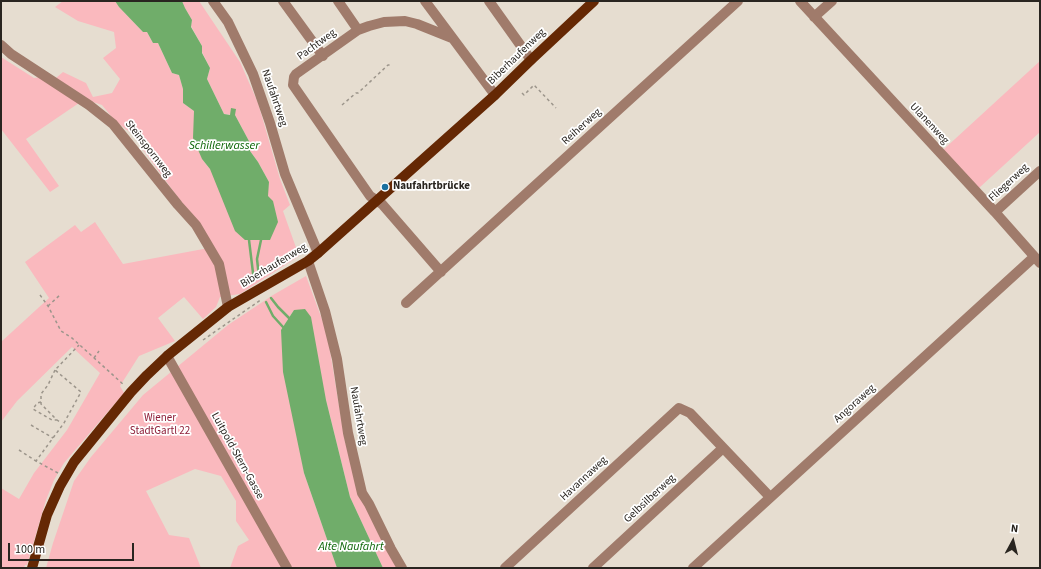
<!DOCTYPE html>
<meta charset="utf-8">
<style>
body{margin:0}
#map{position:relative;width:1041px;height:569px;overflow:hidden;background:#e6ddd0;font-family:"Source Sans 3",sans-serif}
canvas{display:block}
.frame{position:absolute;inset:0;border:2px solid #292520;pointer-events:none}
.north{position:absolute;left:993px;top:521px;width:40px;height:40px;-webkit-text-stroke:3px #fff;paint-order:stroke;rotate:7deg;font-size:11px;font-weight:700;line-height:16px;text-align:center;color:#292520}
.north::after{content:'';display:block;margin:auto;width:14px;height:18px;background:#292520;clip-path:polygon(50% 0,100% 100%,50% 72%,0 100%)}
.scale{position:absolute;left:8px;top:543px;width:126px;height:18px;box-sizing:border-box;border:2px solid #292520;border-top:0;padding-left:5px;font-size:12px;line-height:14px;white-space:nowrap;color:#292520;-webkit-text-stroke:3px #fff;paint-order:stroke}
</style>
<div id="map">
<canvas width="1041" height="569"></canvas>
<div class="frame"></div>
<div class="north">N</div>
<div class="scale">100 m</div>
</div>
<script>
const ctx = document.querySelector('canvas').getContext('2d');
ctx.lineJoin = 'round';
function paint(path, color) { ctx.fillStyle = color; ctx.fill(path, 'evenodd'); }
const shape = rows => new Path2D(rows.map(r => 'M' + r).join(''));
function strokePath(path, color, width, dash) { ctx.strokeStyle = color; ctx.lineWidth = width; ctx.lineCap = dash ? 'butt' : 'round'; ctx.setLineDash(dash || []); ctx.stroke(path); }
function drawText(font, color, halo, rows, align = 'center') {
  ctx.font = font + ' "Source Sans 3",sans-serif'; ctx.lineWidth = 3.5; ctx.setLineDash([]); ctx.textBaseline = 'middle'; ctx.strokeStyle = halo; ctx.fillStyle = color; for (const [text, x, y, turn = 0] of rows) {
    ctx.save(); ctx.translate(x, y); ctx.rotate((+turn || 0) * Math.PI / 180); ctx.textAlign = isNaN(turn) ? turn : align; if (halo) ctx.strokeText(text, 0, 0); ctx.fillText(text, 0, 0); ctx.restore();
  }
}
paint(shape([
 [63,1,115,1,119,7,143,32,147,32,153,43,158,43,172,73,179,75,183,89,183,103,194,111,202,159,210,169,267,196,269,182,258,162,250,151,250,143,235,115,224,114,207,79,210,68,202,52,202,46,191,26,192,20,185,8,182,1,199,1,240,62,258,103,280,179,290,205,283,211,299,256,240,294,220,297,216,307,203,319,184,297,158,318,175,341,139,356,120,386,124,393,64,463,54,480,46,500,27,565,25,565,24,568,1,568,1,488,19,499,34,473,67,430,100,373,72,347,17,401,1,422,1,342,49,298,25,262,75,225,81,232,95,222,123,264,214,247,139,144,135,136,115,121,102,105,93,102,56,78,63,72,86,83,93,97,112,93,120,79,103,58,116,48,114,32,78,21,55,7],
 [1,57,34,78,41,77,79,103,26,139,59,186,50,192,1,129],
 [1040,61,1040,132,979,188,943,150],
 [306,276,327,333,345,442,400,568,383,568,350,497,326,400,294,310,281,330,304,473,337,568,230,568,238,546,249,540,236,521,236,501,221,476,195,469,146,491,169,535,189,538,201,568,46,568,53,543,74,481,91,457,143,395,228,325,273,295]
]), '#fab9be');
paint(shape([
 [115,1,182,1,185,8,192,20,191,27,202,46,202,53,210,68,207,79,224,114,230,115,231,108,236,109,235,115,250,143,250,151,258,162,269,182,268,196,273,201,278,222,270,240,245,240,235,231,210,169,202,159,193,138,194,111,183,103,183,89,179,75,172,73,158,43,153,43,147,32,143,32,119,7],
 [305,309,311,317,326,400,350,497,383,568,337,568,304,473,283,372,281,330,294,310]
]), '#70ad6a');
strokePath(shape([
 [249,240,254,281],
 [259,277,257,259,261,240],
 [271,298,278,307,289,318],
 [266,302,273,316,283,327]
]), '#70ad6a', 2.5);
strokePath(shape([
 [522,93,524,95,534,85,556,108],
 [342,105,356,93,358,93,388,65,390,65],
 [40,295,48,306,61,331,72,338,124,385],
 [48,306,61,294],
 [203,340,262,299],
 [94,358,99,351],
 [55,370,48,385,41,394,41,404,57,420,60,422],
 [41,402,37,403,33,409,52,420,57,420],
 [31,425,53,438],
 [19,450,36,461],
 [58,473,36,461,64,423,81,392,55,370,79,345]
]), '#9c958b', 1.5, [3, 3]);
strokePath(shape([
 [213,1,228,22,253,74,270,123,285,174,318,253],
 [283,1,323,56],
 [338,1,358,30],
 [425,1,495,95],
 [489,1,531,60],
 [800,1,995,212,1040,263],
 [814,17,832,1],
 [1,45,11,54,89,105,113,124,178,205,196,225,219,264,228,307],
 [995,212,1040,171],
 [308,261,325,311,337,359,348,433,362,493,369,504,391,549,402,568],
 [441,272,382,204,370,196,293,85,294,77,296,74,358,30,369,26,384,22,405,21,417,24,452,38],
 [406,303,738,1],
 [167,356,287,568],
 [505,568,679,408,690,413,770,497],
 [593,568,723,448],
 [693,568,1034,257]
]), '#a07b6b', 10);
strokePath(shape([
 [32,568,47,515,60,486,74,462,131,392,147,375,167,356,228,307,308,261,318,253,495,95,531,60,594,1]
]), '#652804', 10);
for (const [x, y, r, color] of [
 [385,187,4,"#1970a0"]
]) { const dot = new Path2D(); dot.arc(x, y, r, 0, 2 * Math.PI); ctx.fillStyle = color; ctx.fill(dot); strokePath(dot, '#fff', 1.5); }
drawText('11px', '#292520', '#fff', [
 ["Pachtweg",317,45,-36],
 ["Biberhaufenweg",517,57,-44],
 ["Naufahrtweg",274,98,71],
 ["Ulanenweg",929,124,47],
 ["Reiherweg",582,127,-42],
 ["Steinspornweg",148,149,52],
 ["Fliegerweg",1009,183,-43],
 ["Biberhaufenweg",274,266,-31],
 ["Angoraweg",855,404,-42],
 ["Naufahrtweg",358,416,80],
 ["Luitpold-Stern-Gasse",237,456,61],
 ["Havannaweg",584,479,-43],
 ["Gelbsilberweg",650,499,-43]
]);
drawText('bold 11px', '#292520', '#fff', [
 ["Naufahrtbrücke",393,187]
], 'left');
drawText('11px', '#8d1e38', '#fff', [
 ["Wiener",160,419],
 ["StadtGartl 22",160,432]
]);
drawText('italic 12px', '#0b6505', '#fff', [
 ["Schillerwasser",224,146],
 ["Alte Naufahrt",351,547]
]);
</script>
